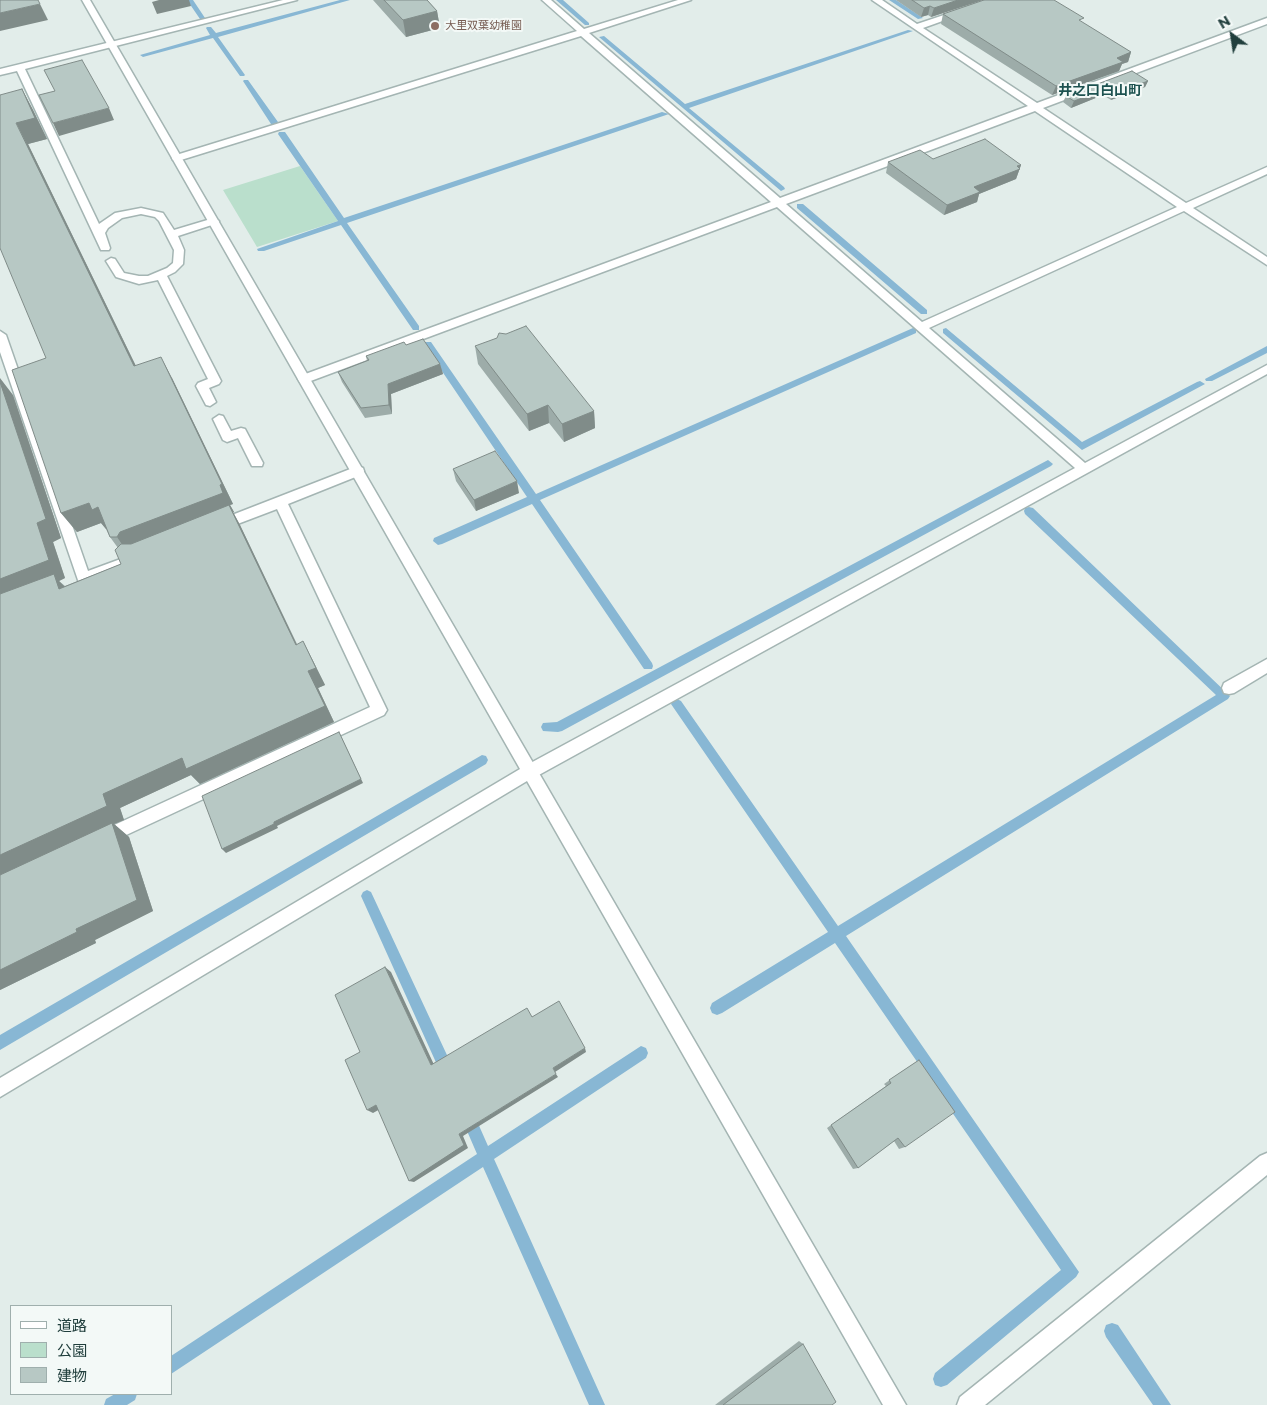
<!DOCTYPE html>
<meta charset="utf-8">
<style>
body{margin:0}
#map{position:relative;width:1267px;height:1405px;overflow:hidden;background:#e2edea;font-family:Montserrat,"Noto Sans JP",sans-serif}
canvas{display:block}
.legend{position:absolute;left:10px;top:1305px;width:162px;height:90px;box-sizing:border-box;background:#f3f9f7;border:1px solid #9fafad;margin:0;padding:6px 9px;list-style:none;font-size:15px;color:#213f3d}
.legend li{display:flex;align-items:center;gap:10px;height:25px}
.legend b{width:25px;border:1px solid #9fafad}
.north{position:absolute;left:1207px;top:10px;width:50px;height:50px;-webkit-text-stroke:4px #f3f9f7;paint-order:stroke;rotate:329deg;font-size:14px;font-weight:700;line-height:20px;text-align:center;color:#213f3d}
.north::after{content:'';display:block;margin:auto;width:18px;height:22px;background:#213f3d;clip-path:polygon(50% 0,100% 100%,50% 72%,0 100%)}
</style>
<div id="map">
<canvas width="1267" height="1405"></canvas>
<ul class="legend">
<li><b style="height:6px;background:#fff"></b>道路</li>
<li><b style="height:14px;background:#badfcc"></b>公園</li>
<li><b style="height:14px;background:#b7c8c4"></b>建物</li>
</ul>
<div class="north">N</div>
</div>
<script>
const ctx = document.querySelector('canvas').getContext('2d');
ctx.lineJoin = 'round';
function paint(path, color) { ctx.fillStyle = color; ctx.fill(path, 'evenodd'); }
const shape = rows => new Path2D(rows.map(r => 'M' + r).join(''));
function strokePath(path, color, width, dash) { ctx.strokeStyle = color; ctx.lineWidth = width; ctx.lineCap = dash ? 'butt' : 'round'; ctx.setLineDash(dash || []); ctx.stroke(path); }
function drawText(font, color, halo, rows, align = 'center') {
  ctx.font = font + ' Montserrat,"Noto Sans JP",sans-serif'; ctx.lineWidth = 4; ctx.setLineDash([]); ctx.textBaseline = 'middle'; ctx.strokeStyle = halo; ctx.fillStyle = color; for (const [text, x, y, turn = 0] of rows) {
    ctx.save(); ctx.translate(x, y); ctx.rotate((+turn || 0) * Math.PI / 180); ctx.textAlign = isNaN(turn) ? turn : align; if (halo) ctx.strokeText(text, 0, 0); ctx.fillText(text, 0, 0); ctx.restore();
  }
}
paint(shape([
 [300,166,338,221,257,247,223,190]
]), '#badfcc');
paint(shape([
 [187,0,193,0,205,18,204,19,200,19,187,0],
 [340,0,350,0,218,37,245,75,244,76,240,76,213,38,143,57,140,55,210,35,206,28,207,27,211,27,216,33,340,0],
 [556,0,563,0,589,23,589,25,585,25,556,0],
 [889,0,896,0,923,18,918,19,889,0],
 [908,30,913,31,689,108,784,187,785,189,781,191,599,37,604,36,685,104,908,30],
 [244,80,248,80,278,122,277,124,271,124,243,81,244,80],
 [662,112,669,114,347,223,419,326,419,330,413,330,341,225,264,251,258,251,257,249,338,221,278,134,279,132,285,132,344,218,662,112],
 [797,204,803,204,927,310,927,314,921,314,797,208,797,204],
 [913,328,916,329,916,333,540,500,652,663,653,666,652,669,644,669,532,504,442,544,438,545,433,541,434,538,527,497,425,346,425,342,431,342,536,494,913,328],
 [946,328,1082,442,1197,382,1200,381,1205,384,1082,450,943,333,943,329,946,328],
 [1267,346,1267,353,1212,381,1206,381,1205,379,1267,346],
 [1048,460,1053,464,1051,466,562,731,558,732,543,731,541,727,543,723,557,722,1048,460],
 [1029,507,1033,508,1230,696,1228,699,846,936,1079,1272,1076,1277,947,1385,941,1387,935,1385,933,1379,935,1373,1061,1270,835,943,722,1013,717,1015,712,1013,710,1008,712,1003,828,932,671,704,673,701,677,699,681,701,838,926,1216,695,1025,514,1024,511,1025,508,1029,507],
 [482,755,486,756,488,760,486,764,0,1050,0,1035,482,755],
 [367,890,371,892,453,1068,455,1073,453,1078,448,1080,443,1078,361,896,363,892,367,890],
 [641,1046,646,1048,648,1053,646,1058,494,1159,605,1405,589,1405,483,1167,171,1374,171,1356,477,1154,461,1117,463,1112,468,1110,473,1112,488,1146,641,1046],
 [1112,1323,1118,1325,1171,1405,1153,1405,1106,1337,1104,1331,1106,1325,1112,1323],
 [115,1394,137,1394,135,1400,127,1405,104,1405,106,1399,115,1394]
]), '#88b7d4');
const service = shape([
 [283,0,297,0,25,69,99,224,115,213,141,208,163,213,174,230,214,218,219,221,218,223,178,236,184,250,183,264,175,272,167,276,221,381,219,384,209,388,216,402,210,406,206,405,196,386,198,383,208,379,158,280,139,284,116,277,106,261,111,258,115,259,124,273,139,276,148,276,167,268,173,263,174,250,159,221,155,217,141,214,122,218,108,228,105,233,110,248,109,250,101,250,17,71,0,75,0,69,283,0],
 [0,331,6,335,88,571,126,557,131,558,133,562,131,566,84,585,79,583,0,352,0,331],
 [219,415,223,416,231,431,241,428,245,429,263,463,262,466,252,466,238,438,227,442,223,440,213,419,219,415],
 [358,466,363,468,364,471,363,474,288,504,387,710,384,715,109,843,103,846,97,843,95,838,97,833,370,707,277,509,219,531,214,530,212,526,214,522,358,466]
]);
const minor = shape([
 [542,0,551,0,584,29,678,0,691,0,589,33,780,198,1028,106,872,0,882,0,917,24,989,0,1001,0,923,28,1037,103,1267,18,1267,24,1043,108,1186,203,1267,167,1267,174,1193,208,1267,257,1267,265,1184,211,929,328,1085,463,1267,365,1267,374,537,776,531,778,525,776,523,771,525,766,1075,468,777,207,308,382,300,382,298,379,300,376,771,202,581,36,181,160,173,160,172,158,173,156,577,31,542,0],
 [1035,111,1177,207,922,322,786,204,1035,111],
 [1267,659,1267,673,1234,693,1229,694,1224,693,1222,688,1224,683,1267,659],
 [1267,1153,1267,1175,985,1405,957,1405,960,1397,1260,1156,1267,1153]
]);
const tertiary = shape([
 [82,0,90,0,906,1405,883,1405,527,781,0,1097,0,1078,520,769,82,0]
]);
strokePath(service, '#a4b5b3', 3);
strokePath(minor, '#a4b5b3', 3);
strokePath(tertiary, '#a4b5b3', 3);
paint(service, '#fff');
paint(minor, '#fff');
paint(tertiary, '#fff');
paint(shape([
 [373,0,427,0,437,11,440,28,406,37],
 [896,0,983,0,931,17,928,15,921,17],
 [943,14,1083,23,1131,52,1128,62,1122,64,1119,71,1052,95,941,24],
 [1148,81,1145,87,1111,100,1103,95,1071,108,1063,102,1066,96],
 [22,89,33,110,47,139,28,144,136,366,172,378,233,504,230,505,234,512,233,512,240,525,297,644,312,659,325,685,318,688,334,722,200,784,191,775,120,808,124,820,114,824,129,837,153,911,95,940,96,943,0,990,13,395,61,538,53,542,65,578,59,581,65,586,121,564,118,548,110,537,106,529,101,523,77,532,61,513,46,358],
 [933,159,1021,165,1016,179,979,194,977,202,944,215,886,173,888,162],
 [406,345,440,364,443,374,391,394,392,414,365,418,342,382,338,372,367,361,366,356],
 [475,346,594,411,595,428,564,442,549,423,529,431,478,364],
 [453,469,519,493,476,511,456,481],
 [919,1060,905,1147,899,1149,894,1141,858,1168,853,1169,827,1128,886,1086,884,1084],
 [799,1341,803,1344,832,1405,715,1405]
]), '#9daca9');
paint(shape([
 [159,0,189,0,191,6,157,14,152,2],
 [958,0,983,0,931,17,934,8],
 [40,4,48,20,0,31,0,13],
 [930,6,928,15,921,17,924,8],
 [437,11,440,28,406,37,403,20],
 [1131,52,1128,62,1122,64,1119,71,1052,95,1056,86,1117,58],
 [1148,81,1145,87,1111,100,1114,94],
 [22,89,33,110,47,139,28,144,146,387,134,366,16,123],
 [1106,89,1103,95,1071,108,1074,101],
 [109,108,114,120,59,136,53,123],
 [1021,165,1016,179,979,194,977,202,944,215,947,205,974,187],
 [161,357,172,378,233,504,230,505,234,512,233,512,240,525,305,662,130,556,117,537,120,532,220,485],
 [440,364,443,374,391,394,392,414,389,405,388,384],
 [0,378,13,395,61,538,53,542,65,578,59,581,70,592,0,604],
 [548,405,549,423,529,431,527,414],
 [594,411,595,428,564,442,562,424],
 [517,481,519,493,476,511,474,500],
 [89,503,98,507,112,527,106,529,101,523,77,532,61,513],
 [303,641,325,685,318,688,334,722,200,784,191,775,120,808,124,820,114,824,129,837,153,911,95,940,96,943,0,990,0,855,308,671],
 [339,732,363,783,277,826,278,828,226,853,222,849],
 [385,967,391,972,436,1069,431,1065],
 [585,1048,586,1052,555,1072,553,1068],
 [556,1074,558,1077,463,1136,468,1148,414,1182,409,1181,459,1134],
 [376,1105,382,1108,373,1113,367,1110]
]), '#808c89');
const building = shape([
 [0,0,38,0,40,4,0,13,0,0],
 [384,0,427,0,437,11,403,20,384,0],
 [912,0,958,0,934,8,930,6,924,8,912,0],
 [984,0,1054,0,1084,18,1079,20,1131,52,1117,58,1123,62,1056,86,943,14,984,0],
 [82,60,109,108,53,123,39,95,55,91,44,70,82,60],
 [1132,71,1148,81,1114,94,1106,89,1074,101,1066,96,1132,71],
 [22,89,35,118,16,123,134,366,161,357,222,484,220,485,223,493,120,532,117,537,110,537,98,507,92,510,89,503,61,513,12,370,46,358,0,248,0,95,22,89],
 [985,139,1021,165,1017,166,1020,169,974,187,980,192,947,205,888,162,920,150,933,159,985,139],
 [526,326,594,411,562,424,548,405,527,414,475,346,497,338,499,333,506,334,526,326],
 [423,339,440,364,388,384,389,405,361,408,338,372,369,360,366,356,404,342,406,345,423,339],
 [0,382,46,519,37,523,49,560,0,579,0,382],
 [495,451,517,481,474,500,453,469,495,451],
 [229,505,296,645,303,641,316,668,308,671,325,706,186,769,182,758,103,794,107,806,0,855,0,594,54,574,59,589,121,564,115,550,121,544,131,544,229,505],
 [339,732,361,779,274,822,274,824,222,849,202,796,339,732],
 [112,823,137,900,76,929,77,932,0,970,0,875,112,823],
 [385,967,431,1065,527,1008,532,1017,559,1001,585,1048,553,1068,556,1074,459,1134,464,1145,409,1181,376,1105,367,1110,345,1060,360,1052,335,995,385,967],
 [919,1060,955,1112,905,1147,898,1138,858,1168,831,1125,891,1083,889,1080,919,1060],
 [803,1344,836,1402,832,1405,723,1405,803,1344]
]);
paint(building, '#b7c8c4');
strokePath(building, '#808c89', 1);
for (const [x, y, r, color] of [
 [435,26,5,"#8d6e63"]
]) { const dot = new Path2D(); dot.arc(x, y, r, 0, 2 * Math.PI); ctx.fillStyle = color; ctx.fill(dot); strokePath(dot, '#f3f9f7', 2); }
drawText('11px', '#785e54', '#f3f9f7', [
 ["大里双葉幼稚園",445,26]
], 'left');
drawText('bold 14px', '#1d5250', '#f3f9f7', [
 ["井之口白山町",1100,91]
]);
</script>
